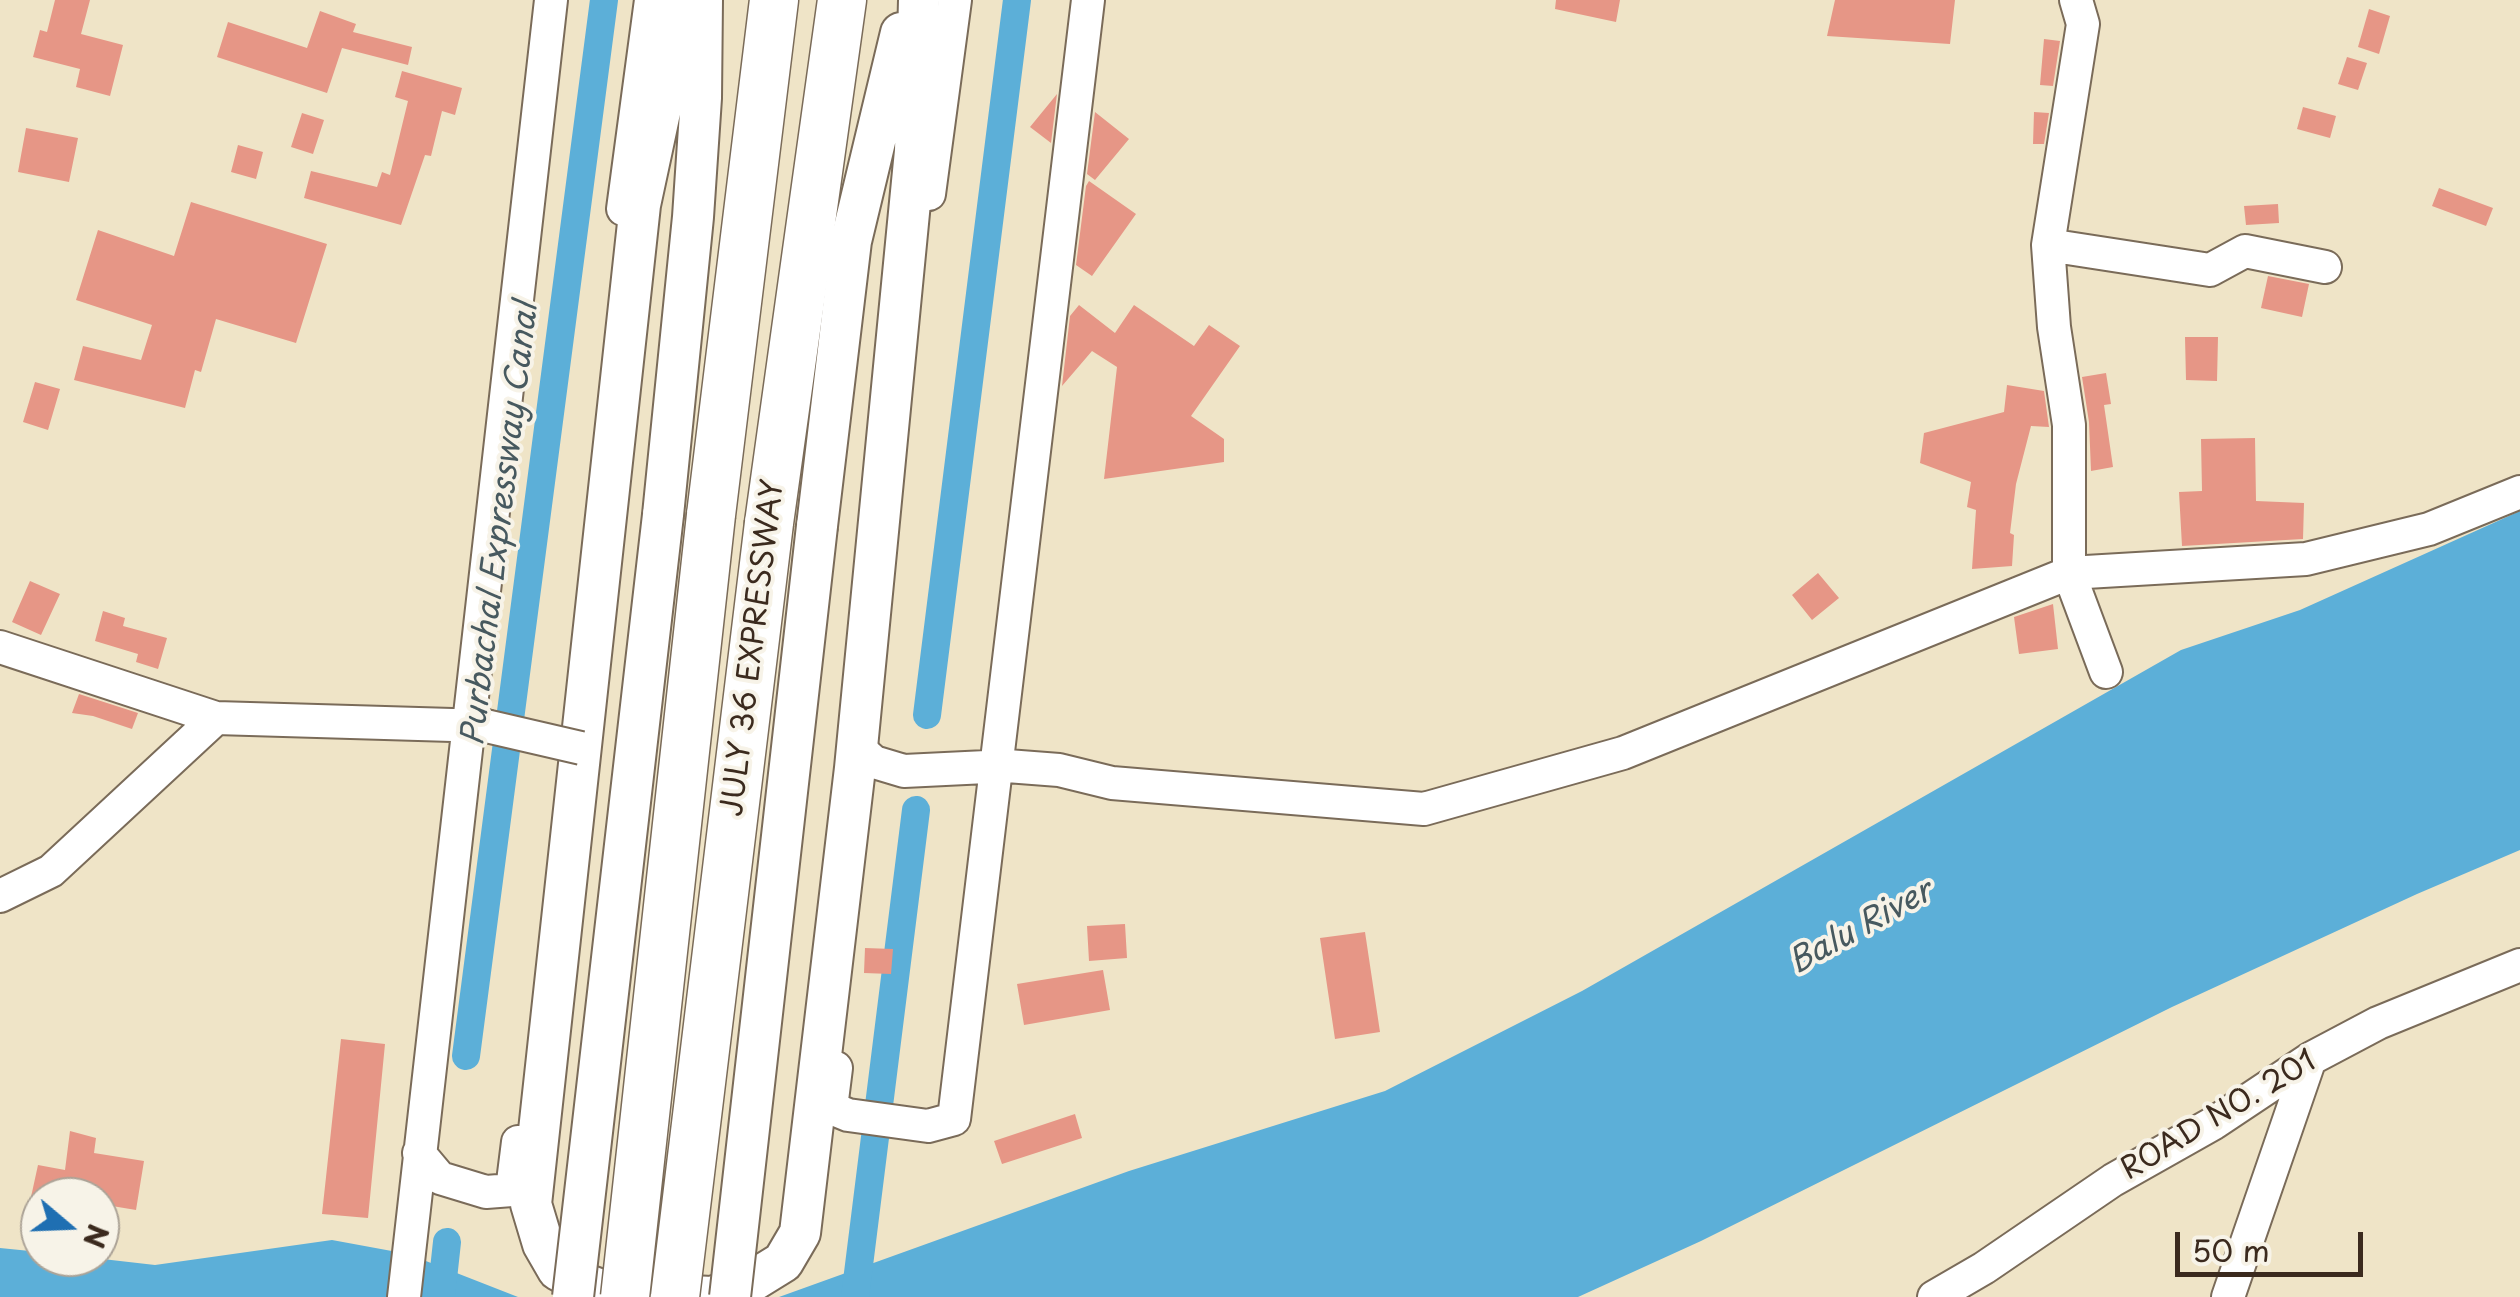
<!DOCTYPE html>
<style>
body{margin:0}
#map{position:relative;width:2520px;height:1297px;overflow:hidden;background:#efe4c7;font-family:"Playpen Sans",sans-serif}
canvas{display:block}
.north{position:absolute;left:20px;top:1177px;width:100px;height:100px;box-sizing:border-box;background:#f7f3e8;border:2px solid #aca397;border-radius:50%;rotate:109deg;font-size:28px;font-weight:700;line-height:40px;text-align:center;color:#3b2a1e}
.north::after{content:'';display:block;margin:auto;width:35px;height:45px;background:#1f6fb2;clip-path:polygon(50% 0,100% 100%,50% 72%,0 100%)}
.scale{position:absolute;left:2175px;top:1232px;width:188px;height:45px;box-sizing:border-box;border:5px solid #3b2a1e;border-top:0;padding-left:12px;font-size:30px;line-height:35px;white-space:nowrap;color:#3b2a1e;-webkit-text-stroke:8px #f7f3e8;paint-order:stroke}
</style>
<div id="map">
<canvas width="2520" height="1297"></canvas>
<div class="north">N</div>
<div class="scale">50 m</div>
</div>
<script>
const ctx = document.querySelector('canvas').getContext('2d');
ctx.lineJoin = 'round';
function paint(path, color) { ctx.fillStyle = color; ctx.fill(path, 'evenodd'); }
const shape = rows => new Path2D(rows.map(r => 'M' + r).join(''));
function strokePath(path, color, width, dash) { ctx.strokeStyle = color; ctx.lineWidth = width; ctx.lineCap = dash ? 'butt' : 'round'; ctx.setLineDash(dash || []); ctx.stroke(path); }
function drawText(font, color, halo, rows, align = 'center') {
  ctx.font = font + ' "Playpen Sans",sans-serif'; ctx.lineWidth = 8; ctx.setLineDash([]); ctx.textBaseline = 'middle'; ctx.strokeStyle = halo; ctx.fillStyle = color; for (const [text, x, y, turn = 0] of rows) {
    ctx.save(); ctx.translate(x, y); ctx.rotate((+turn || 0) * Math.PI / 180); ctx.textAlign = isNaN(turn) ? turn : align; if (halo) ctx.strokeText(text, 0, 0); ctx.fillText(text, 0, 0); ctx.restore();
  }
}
paint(shape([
 [2520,511,2520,850,2417,894,2172,1007,1701,1241,1578,1297,779,1297,1129,1171,1385,1091,1582,991,2181,650,2300,610],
 [332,1240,408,1254,518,1297,0,1297,0,1248,40,1252,40,1257,85,1257,155,1265]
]), '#5cafd8');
strokePath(shape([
 [927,715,1017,0],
 [466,1056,604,0],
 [441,1297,447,1242],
 [855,1297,916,810]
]), '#5cafd8', 28);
paint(shape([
 [55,0,90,0,81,34,123,45,110,96,76,87,80,69,33,57,40,30,47,32],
 [1556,0,1620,0,1616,22,1555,9],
 [1835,0,1955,0,1950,44,1827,36],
 [2369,9,2390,16,2379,54,2358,47],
 [320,11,356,24,353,32,412,47,408,65,342,48,327,93,217,57,228,22,307,48],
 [2044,39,2060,41,2053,86,2040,85],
 [2347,57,2367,63,2358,90,2338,84],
 [402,71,462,88,455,115,442,111,431,156,425,155,401,225,304,198,311,171,377,187,382,172,390,175,408,101,395,97],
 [1057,94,1051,143,1030,127],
 [2303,107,2336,116,2330,138,2297,129],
 [1095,112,1129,139,1095,180,1087,174],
 [2034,112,2049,113,2044,144,2033,144],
 [302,113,324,120,313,154,291,147],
 [26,128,78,138,69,182,18,172],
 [238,145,263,152,256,179,231,172],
 [1089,181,1136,214,1092,276,1076,265,1086,186],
 [2439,188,2493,208,2486,226,2432,206],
 [191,202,327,244,296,343,216,319,201,372,195,370,185,408,74,380,83,346,141,360,152,325,76,300,98,230,174,256],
 [2278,204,2279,223,2246,225,2244,206],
 [2268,276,2309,284,2302,317,2261,308],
 [1079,305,1115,333,1134,305,1194,346,1209,325,1240,346,1191,416,1224,439,1224,462,1104,479,1117,367,1092,351,1062,386,1070,316],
 [2185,337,2218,337,2217,381,2186,380],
 [2106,373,2111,404,2104,405,2113,467,2091,471,2089,422,2082,377],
 [35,382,60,389,48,430,23,422],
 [2007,385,2044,391,2049,427,2031,426,2016,484,2010,533,2014,535,2012,566,1972,569,1976,510,1967,507,1971,482,1920,463,1924,433,2004,412],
 [2255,438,2256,501,2304,503,2303,539,2182,546,2179,492,2202,491,2201,439],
 [1818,573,1839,598,1812,620,1792,595],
 [30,581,60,594,41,635,12,622],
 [2053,604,2058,649,2019,654,2014,617],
 [103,611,125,618,123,626,167,638,158,669,136,662,138,654,95,641],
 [79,694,138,713,132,729,93,716,72,713],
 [1125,924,1127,958,1089,961,1087,926],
 [1365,932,1380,1032,1335,1039,1320,938],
 [865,948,893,949,891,974,864,973],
 [1103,970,1110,1010,1024,1025,1017,984],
 [341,1039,385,1044,368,1218,322,1214],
 [1075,1114,1082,1138,1002,1164,994,1141],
 [70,1131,96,1138,94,1153,144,1161,136,1210,100,1204,100,1197,31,1197,38,1165,65,1170]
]), '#e69686');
const minor = shape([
 [2076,0,2083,24,2048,245,2054,327,2069,425,2069,573,2106,672],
 [929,194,955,0],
 [623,209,651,0],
 [2048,245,2210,270,2245,251,2325,267],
 [0,647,216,718,486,726],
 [857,747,874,762,904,771,1007,766,1059,770,1112,783,1424,809,1623,753,2069,573,2306,559,2429,529,2520,492],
 [0,896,51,871,216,718],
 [836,1068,831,1108,848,1115,928,1126,954,1119,1088,0],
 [419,1153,440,1178,486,1192,512,1190,518,1142],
 [404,1297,551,0],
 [1934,1297,1984,1268,2113,1180,2214,1123,2310,1059,2378,1023,2520,965],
 [2228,1297,2310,1059]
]);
const major = shape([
 [684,0,640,205,531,1204,543,1244,558,1270,582,1283,607,1292,712,1297],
 [663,515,693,217,701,98,702,0],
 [817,526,851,241,901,33],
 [713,1297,749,1283,783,1262,800,1233,855,768,915,151,919,0]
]);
const highway = shape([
 [711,515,774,0],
 [769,523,842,0]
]);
strokePath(minor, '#7a6b59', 36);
strokePath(major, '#7a6b59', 44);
strokePath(highway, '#7a6b59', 51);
strokePath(minor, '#fff', 32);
strokePath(major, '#fff', 40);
strokePath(highway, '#fff', 48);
const minorBridge = shape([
 [486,726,581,748]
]);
const majorBridge = shape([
 [573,1297,663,515],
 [730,1297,817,526]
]);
const highwayBridge = shape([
 [625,1297,711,515],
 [675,1297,769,523]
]);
strokePath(minorBridge, '#7a6b59', 36, []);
strokePath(majorBridge, '#7a6b59', 44, []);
strokePath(highwayBridge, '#7a6b59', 51, []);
strokePath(minorBridge, '#fff', 32);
strokePath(majorBridge, '#fff', 40);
strokePath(highwayBridge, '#fff', 48);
drawText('30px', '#3b2a1e', '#f7f3e8', [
 ["JULY 36 EXPRESSWAY",754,648,-83],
 ["ROAD NO. 201",2219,1116,-31]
]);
drawText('italic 32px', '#47595f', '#f7f3e8', [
 ["Purbachal Expressway Canal",501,524,-83],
 ["Balu River",1861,928,-29]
]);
</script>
